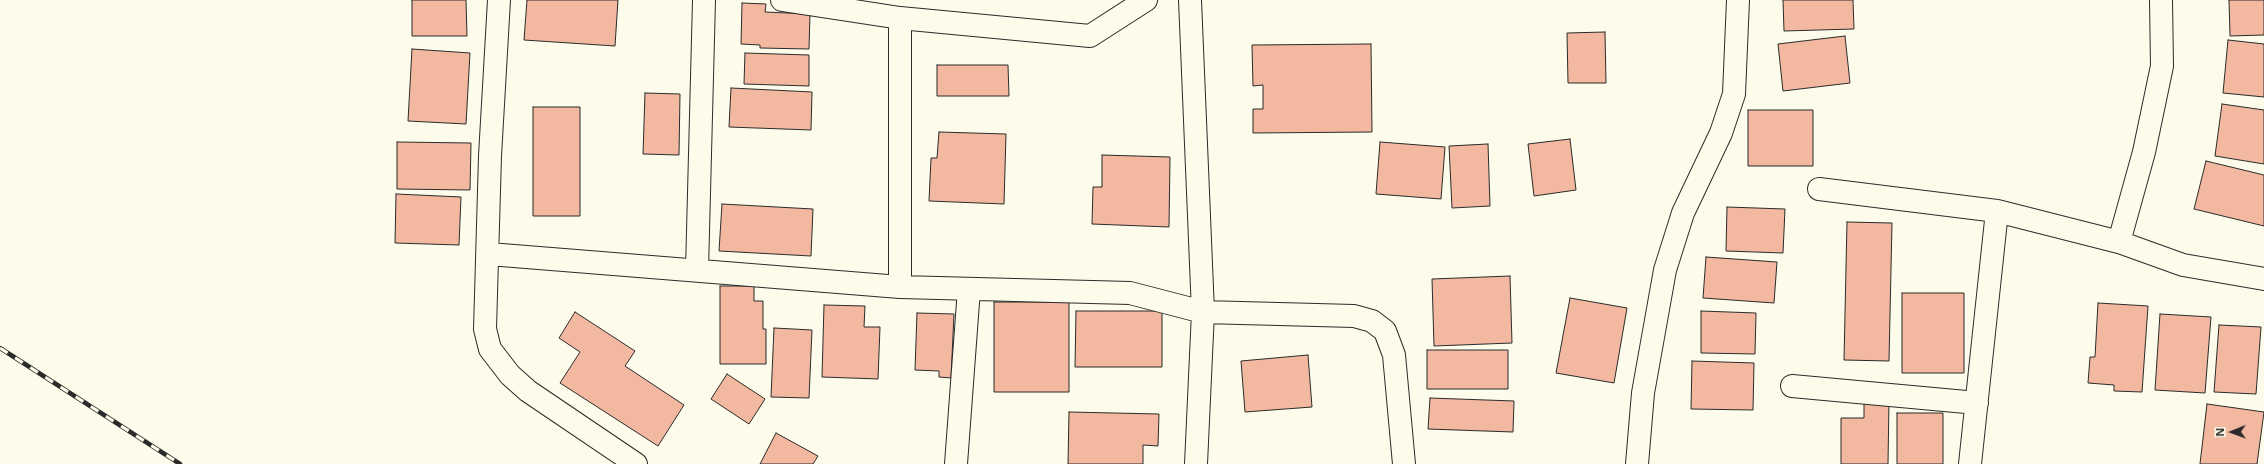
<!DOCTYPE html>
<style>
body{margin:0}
#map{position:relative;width:2264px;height:464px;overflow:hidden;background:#fdfbea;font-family:"Open Sans",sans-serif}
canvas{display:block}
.north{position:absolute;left:2212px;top:412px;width:40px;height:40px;-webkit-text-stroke:3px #fdfbea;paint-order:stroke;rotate:269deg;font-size:11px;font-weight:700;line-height:16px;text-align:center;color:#2b2b2b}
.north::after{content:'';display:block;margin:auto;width:14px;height:18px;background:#2b2b2b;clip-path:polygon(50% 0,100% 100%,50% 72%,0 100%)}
</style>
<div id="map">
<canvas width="2264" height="464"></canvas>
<div class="north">N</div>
</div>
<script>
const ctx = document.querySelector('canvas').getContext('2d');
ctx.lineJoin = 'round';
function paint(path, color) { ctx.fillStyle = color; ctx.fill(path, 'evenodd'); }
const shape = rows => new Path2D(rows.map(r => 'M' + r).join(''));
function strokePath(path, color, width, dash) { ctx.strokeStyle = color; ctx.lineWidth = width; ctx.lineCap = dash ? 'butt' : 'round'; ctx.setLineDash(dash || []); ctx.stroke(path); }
const building = shape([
 [412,0,466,0,467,36,412,36,412,0],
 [527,0,618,0,615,46,524,40,527,0],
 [1783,0,1853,0,1854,29,1784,31,1783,0],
 [2229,0,2264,0,2264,35,2230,36,2229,0],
 [742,3,766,4,765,12,810,14,809,49,760,48,760,45,741,44,742,3],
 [1605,32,1606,83,1568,83,1567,33,1605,32],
 [1845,36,1850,83,1783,91,1778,44,1845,36],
 [2228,40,2264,44,2264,97,2223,93,2228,40],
 [1371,44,1372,132,1253,133,1253,109,1263,109,1263,85,1253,86,1252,45,1371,44],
 [412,49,470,53,466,124,408,121,412,49],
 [745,53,809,55,809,86,744,84,745,53],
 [937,65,1008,65,1009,96,937,96,937,65],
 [731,88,812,92,811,130,729,127,731,88],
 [645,93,680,94,679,155,643,154,645,93],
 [2222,104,2264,110,2264,164,2215,156,2222,104],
 [533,107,580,107,580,216,533,216,533,107],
 [1748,110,1813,110,1813,166,1748,166,1748,110],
 [939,132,1006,134,1004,204,929,201,931,158,937,158,939,132],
 [1570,139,1576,190,1534,196,1528,144,1570,139],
 [397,142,471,143,470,190,397,189,397,142],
 [1380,142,1445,147,1441,199,1376,194,1380,142],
 [1488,144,1490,206,1452,208,1449,146,1488,144],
 [1102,155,1170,157,1169,227,1092,224,1093,187,1102,187,1102,155],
 [2206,161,2264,175,2264,226,2194,209,2206,161],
 [396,194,461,197,459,245,395,243,396,194],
 [722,204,813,209,811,256,719,251,722,204],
 [1727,207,1785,209,1783,253,1726,251,1727,207],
 [1847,222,1892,223,1889,361,1844,360,1847,222],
 [1706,257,1777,262,1774,303,1703,298,1706,257],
 [1510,276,1512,343,1434,346,1432,279,1510,276],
 [720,286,754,286,754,301,763,301,763,329,766,329,766,364,720,364,720,286],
 [1902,293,1964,293,1964,373,1902,373,1902,293],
 [1570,298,1627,308,1614,383,1556,373,1570,298],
 [994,302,1069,302,1069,392,994,392,994,302],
 [2098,303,2148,306,2142,392,2114,391,2114,385,2088,383,2090,357,2095,357,2098,303],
 [824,305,865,306,864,327,880,327,878,379,822,377,824,305],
 [1076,311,1162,311,1162,367,1075,367,1076,311],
 [1701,311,1756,313,1755,354,1701,353,1701,311],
 [575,312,635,351,625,366,684,405,658,446,560,383,580,352,559,338,575,312],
 [917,313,954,314,951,378,939,377,939,371,915,370,917,313],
 [2160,314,2211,317,2205,393,2155,390,2160,314],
 [2219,325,2261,327,2256,394,2214,392,2219,325],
 [774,328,812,330,809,398,771,397,774,328],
 [1427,350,1508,350,1508,389,1427,389,1427,350],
 [1308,355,1312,407,1245,412,1241,361,1308,355],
 [1692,361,1754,363,1753,410,1691,409,1692,361],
 [727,374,765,399,749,424,711,399,727,374],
 [1430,398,1514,401,1513,432,1428,429,1430,398],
 [1864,399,1889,400,1888,464,1841,464,1841,418,1864,418,1864,399],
 [2207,404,2264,412,2257,464,2200,464,2207,404],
 [1069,412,1159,414,1158,446,1143,445,1143,464,1068,464,1069,412],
 [1897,413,1943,413,1943,464,1897,464,1897,413],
 [776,433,818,456,813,464,760,464,776,433]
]);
paint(building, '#f2b8a0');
strokePath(building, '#2b2b2b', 1);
const minor = shape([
 [499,0,490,156,485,329,490,349,510,375,528,391,636,464],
 [782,0,900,18],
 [1146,0,1090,36,900,18,900,287,1130,293,1203,312,1196,464],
 [1190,0,1203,312,1354,316,1372,321,1385,331,1394,355,1404,464],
 [1819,189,1997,211],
 [2119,242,2144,152,2162,66,2161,0],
 [489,254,900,287],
 [697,270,704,0],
 [1792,386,1977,403],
 [956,464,969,289],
 [1637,464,1643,393,1665,270,1683,213,1721,133,1734,94,1738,0],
 [1970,464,1997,211,2119,242,2183,265,2264,279]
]);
strokePath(minor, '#2b2b2b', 24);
strokePath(minor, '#fdfbea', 22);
const rail = shape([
 [0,348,180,464]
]);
strokePath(rail, '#2b2b2b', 4.5);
strokePath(rail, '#fdfbea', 3, [9]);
</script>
